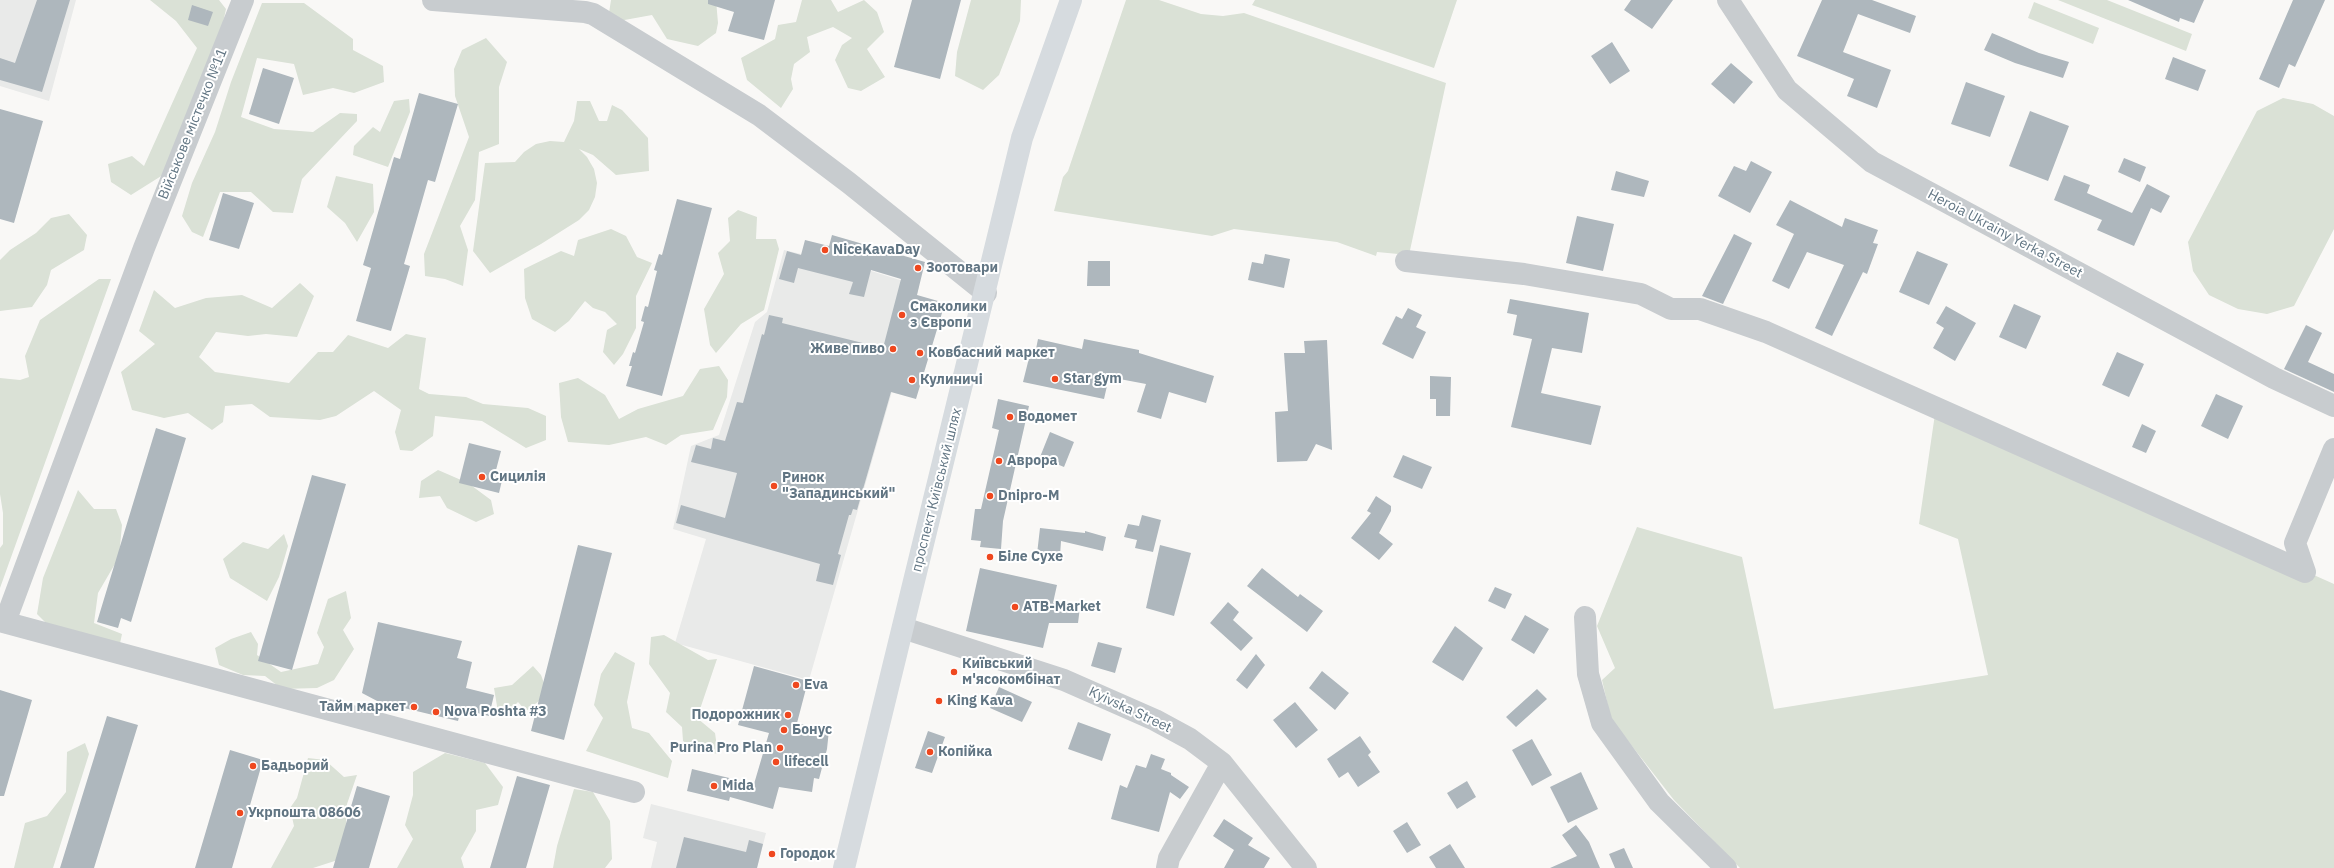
<!DOCTYPE html>
<meta charset="utf-8">
<style>
body{margin:0}
canvas{display:block;background:#f9f8f6}
</style>
<canvas width="2334" height="868"></canvas>
<script>
const ctx = document.querySelector('canvas').getContext('2d');
ctx.lineJoin = 'round';
function paint(path, color) { ctx.fillStyle = color; ctx.fill(path, 'evenodd'); }
const shape = rows => new Path2D(rows.map(r => 'M' + r).join(''));
function strokePath(path, color, width, dash) { ctx.strokeStyle = color; ctx.lineWidth = width; ctx.lineCap = dash ? 'butt' : 'round'; ctx.setLineDash(dash || []); ctx.stroke(path); }
function drawText(font, color, halo, rows, align = 'center') {
  ctx.font = font + ' "IBM Plex Sans",sans-serif'; ctx.lineWidth = 4; ctx.setLineDash([]); ctx.textBaseline = 'middle'; ctx.strokeStyle = halo; ctx.fillStyle = color; for (const [text, x, y, turn = 0] of rows) {
    ctx.save(); ctx.translate(x, y); ctx.rotate((+turn || 0) * Math.PI / 180); ctx.textAlign = isNaN(turn) ? turn : align; if (halo) ctx.strokeText(text, 0, 0); ctx.fillText(text, 0, 0); ctx.restore();
  }
}
paint(shape([
 [0,0,76,0,49,101,0,86],
 [784,250,865,269,919,286,891,395,809,680,675,643,706,539,673,529,691,446,719,435,755,322,767,312],
 [651,804,766,833,757,868,651,868,657,842,643,838]
]), '#e9eae9');
paint(shape([
 [150,0,219,0,226,9,217,50,166,173,131,195,111,182,108,164,132,156,144,166,197,48,176,21],
 [611,0,716,0,718,23,716,33,698,46,667,39,652,15,619,21,609,13],
 [802,0,831,0,838,12,864,0,877,12,884,32,867,49,885,77,861,91,848,88,835,60,842,45,852,38,833,27,807,37,810,52,794,64,791,79,793,89,781,108,747,80,741,58,775,39,778,25,796,22],
 [971,0,1021,0,1020,21,999,75,983,90,955,76,957,52],
 [1126,0,1159,0,1201,14,1223,16,1244,13,1446,83,1409,255,1377,252,1376,256,1337,242,1234,229,1212,236,1054,211,1063,177,1068,171],
 [1255,0,1457,0,1434,68,1252,5],
 [2058,0,2107,0,2192,34,2186,51],
 [2034,2,2099,28,2093,44,2028,18],
 [262,3,304,3,353,39,353,50,383,66,384,82,354,93,333,88,303,95,294,64,257,58,241,117,274,129,313,132,340,113,357,114,357,121,302,179,293,213,273,212,251,192,220,192,203,237,192,232,182,216,192,183,215,132,231,82],
 [486,38,507,62,499,87,499,144,479,152,475,200,460,226,468,250,463,286,445,279,425,276,424,254,469,137,455,96,454,69,462,50],
 [2283,98,2313,104,2334,116,2334,229,2294,306,2267,314,2238,309,2209,295,2193,271,2188,242,2257,111],
 [409,99,410,112,388,167,353,155,354,146,373,127,380,132,394,101],
 [577,101,590,101,599,121,607,121,612,105,622,110,648,138,649,171,616,175,593,155,579,149,587,157,594,169,597,183,595,197,589,210,579,220,541,244,490,273,473,251,485,163,515,162,524,152,536,144,550,141,564,142,574,121],
 [336,176,373,184,374,212,357,242,345,223,327,207],
 [738,210,757,217,756,239,776,239,779,249,764,310,741,324,716,353,710,345,704,309,724,274,718,253,730,241,728,218],
 [69,214,87,235,84,250,51,270,47,285,32,307,0,311,0,260,10,250,36,233,51,218],
 [611,229,626,236,637,257,652,263,636,296,636,328,623,354,614,365,603,352,607,330,617,324,605,312,593,308,585,301,569,321,555,332,532,319,525,298,524,269,561,251,574,256,578,240],
 [99,279,111,279,0,588,0,548,3,544,3,513,0,494,0,378,20,380,29,377,25,356,40,320],
 [300,283,314,296,297,337,266,334,248,336,216,332,199,357,215,372,289,383,318,352,333,352,348,335,388,348,406,334,426,338,419,389,429,394,466,397,483,404,528,408,546,416,546,440,526,448,482,421,435,416,433,436,412,451,400,450,395,432,401,410,374,391,336,416,320,420,270,417,252,404,225,406,223,422,212,430,188,413,164,418,132,410,121,372,155,344,139,331,154,290,175,308,206,298,242,295,272,308],
 [719,366,728,380,727,397,713,430,681,435,666,445,646,437,609,445,568,442,561,417,559,383,578,378,605,395,619,419,638,409,683,396,700,369],
 [1936,407,2334,584,2334,868,1740,868,1674,800,1611,719,1602,680,1615,668,1597,626,1637,527,1742,557,1774,709,1988,675,1958,539,1919,524],
 [438,470,468,483,491,500,494,514,476,522,447,508,440,496,419,498,421,481],
 [78,490,94,509,116,509,122,525,119,557,98,593,94,623,122,634,119,648,48,625,37,614,43,578],
 [284,534,288,546,279,577,267,601,230,578,223,559,243,542,268,549],
 [346,591,351,618,343,630,354,649,334,680,317,688,282,689,265,676,243,675,219,665,215,648,231,639,251,632,258,644,257,655,281,672,318,664,324,647,317,633,328,599],
 [664,635,708,660,717,659,697,718,715,733,718,754,695,749,683,741,682,727,666,712,670,693,649,664,651,637],
 [615,652,635,663,627,702,632,728,649,733,672,761,668,778,586,751,603,718,594,705,601,674],
 [533,666,541,675,548,694,526,711,518,702,506,714,498,712,494,688,512,685],
 [85,743,89,754,53,868,14,868,25,823,47,816,66,792,67,752],
 [445,753,485,763,503,787,498,805,476,810,476,831,461,858,464,868,397,868,413,839,405,825,413,795,413,772],
 [308,758,325,760,344,777,357,775,347,804,344,858,313,868,271,868,294,826,290,808,297,798],
 [574,789,593,792,610,821,612,859,605,868,553,868,557,846]
]), '#dae1d6');
paint(shape([
 [37,0,70,0,42,92,0,80,0,58,15,63],
 [708,0,775,0,764,40,728,31,734,12,708,4],
 [912,0,961,0,940,79,894,67],
 [1631,0,1673,0,1652,29,1624,10],
 [1822,0,1872,0,1916,16,1910,33,1858,14,1843,52,1891,70,1877,108,1847,96,1854,79,1797,56],
 [2128,0,2204,0,2194,23,2180,18,2179,22],
 [2293,0,2325,0,2295,67,2289,64,2279,88,2259,79],
 [192,5,213,12,208,26,188,20],
 [1992,33,2039,53,2069,62,2063,78,2015,63,1984,50],
 [1612,42,1630,71,1610,84,1591,56],
 [2173,57,2206,70,2198,91,2165,79],
 [1731,63,1753,82,1734,104,1711,84],
 [263,68,294,78,279,124,249,114],
 [1966,82,2005,96,1990,137,1951,124],
 [419,93,458,104,435,182,428,180,404,264,410,266,391,331,356,321,371,268,363,265,394,157,400,159],
 [0,109,43,121,14,223,0,219],
 [2030,111,2069,126,2048,181,2009,166],
 [2124,158,2146,167,2140,182,2118,172],
 [1751,161,1772,172,1750,213,1718,196,1734,166,1746,171],
 [1616,171,1649,181,1644,197,1611,190],
 [2064,175,2090,185,2087,193,2132,213,2147,184,2170,196,2161,213,2151,208,2134,246,2097,230,2102,220,2054,200],
 [223,193,254,203,239,249,209,240],
 [677,199,712,208,662,396,626,386,632,366,629,366,633,352,635,353,644,322,641,321,645,306,648,307,657,271,654,270,659,254,662,255],
 [1790,200,1842,227,1845,218,1878,230,1873,243,1878,244,1867,274,1863,272,1832,336,1815,328,1844,265,1807,252,1789,289,1772,281,1794,234,1776,225],
 [1577,216,1614,224,1603,271,1566,263],
 [1734,234,1752,243,1723,304,1702,296],
 [832,235,925,262,917,295,945,303,916,399,891,392,857,510,853,509,851,515,849,515,838,554,841,555,833,585,816,581,820,564,676,523,681,505,725,518,737,473,691,462,696,445,711,449,713,438,725,441,737,402,743,403,762,334,764,335,769,315,783,318,782,323,883,348,901,279,871,270,864,297,849,294,853,282,798,268,794,283,779,279,787,251,801,255,805,240,829,246],
 [1917,251,1948,264,1929,305,1899,292],
 [1265,254,1290,259,1284,288,1248,280,1252,262,1263,264],
 [1088,261,1110,261,1110,286,1087,286],
 [1510,299,1589,313,1582,353,1552,348,1541,393,1601,406,1591,445,1511,427,1532,339,1513,335,1517,315,1507,313],
 [2014,304,2041,316,2026,349,1999,337],
 [1946,306,1976,323,1955,361,1933,348,1944,328,1936,323],
 [1408,308,1422,315,1416,327,1426,332,1413,359,1382,344,1396,316,1402,319],
 [2306,325,2322,333,2308,362,2334,374,2334,392,2284,369],
 [1038,339,1082,349,1084,339,1139,350,1139,353,1214,376,1206,403,1169,392,1161,419,1137,412,1146,384,1109,377,1104,399,1023,382,1029,358,1034,359],
 [1327,340,1332,450,1316,444,1307,461,1277,462,1275,412,1288,411,1284,353,1305,353,1304,341],
 [2117,352,2144,364,2129,397,2102,385],
 [1430,376,1451,377,1450,416,1436,416,1436,399,1430,399],
 [2216,394,2243,406,2228,439,2201,426],
 [998,399,1029,406,1003,521,1001,549,980,547,981,541,971,540,975,509,981,509,999,430,992,428],
 [2142,424,2156,431,2146,453,2132,447],
 [156,428,186,438,131,622,121,618,118,628,97,622],
 [1050,432,1074,442,1064,467,1040,457],
 [469,443,501,451,496,470,504,472,499,493,459,483],
 [1403,455,1432,467,1422,489,1393,477],
 [312,475,346,484,292,670,258,661],
 [1376,496,1391,506,1391,511,1379,533,1393,544,1379,560,1351,538,1371,513,1367,511],
 [1142,515,1161,520,1153,552,1135,548,1137,540,1124,537,1128,524,1139,526],
 [1040,528,1085,533,1085,531,1106,537,1103,551,1061,541,1060,556,1037,554],
 [578,545,612,553,564,740,531,731],
 [1160,545,1191,553,1174,616,1146,608],
 [980,568,1057,585,1053,603,1080,607,1078,623,1049,623,1043,648,966,631],
 [1262,568,1298,597,1300,594,1323,611,1307,632,1247,586],
 [1495,587,1512,594,1505,609,1488,601],
 [1228,602,1239,612,1233,620,1253,638,1241,651,1210,623],
 [1525,615,1549,629,1534,654,1511,640],
 [378,622,462,641,457,658,472,662,466,688,494,695,489,716,461,709,458,721,379,702,362,693],
 [1455,626,1483,648,1463,681,1432,662],
 [1098,642,1122,648,1115,673,1091,666],
 [1256,654,1265,665,1247,689,1236,680],
 [754,666,808,681,797,723,829,730,827,749,819,779,814,778,812,792,779,787,773,809,730,797,729,801,687,791,692,769,754,784,769,733,738,725],
 [1322,671,1349,693,1335,710,1309,688],
 [999,687,1032,702,1022,722,990,708],
 [1537,689,1547,699,1516,727,1506,717],
 [0,690,32,700,4,796,0,796],
 [1295,702,1318,730,1296,748,1273,720],
 [107,716,138,725,94,868,60,868],
 [1078,722,1111,734,1102,761,1068,749],
 [928,731,945,737,932,773,915,768],
 [1360,736,1371,752,1368,755,1380,772,1358,787,1348,772,1339,778,1327,759],
 [1532,739,1552,775,1532,786,1512,750],
 [230,750,263,760,232,868,195,868],
 [1151,754,1165,759,1161,769,1171,773,1171,775,1189,787,1180,799,1170,792,1159,832,1111,819,1120,785,1127,788,1136,765,1146,768],
 [1581,772,1598,809,1568,823,1550,787],
 [517,776,550,785,526,868,490,868],
 [1467,781,1476,797,1457,809,1447,793],
 [357,786,390,796,369,868,333,868],
 [1224,819,1253,838,1248,845,1270,858,1264,868,1224,868,1234,850,1213,836],
 [1407,822,1421,845,1407,853,1393,831],
 [1576,825,1589,842,1600,868,1550,868,1577,856,1562,835],
 [684,837,746,852,749,840,763,844,757,868,676,868],
 [1450,844,1465,868,1436,868,1429,857],
 [1624,848,1633,868,1615,868,1609,854]
]), '#aeb7bd');
strokePath(shape([
 [433,0,585,12,593,14,759,115,849,183,986,293],
 [1728,0,1787,90,1872,162,2274,378,2334,406],
 [1406,261,1524,274,1641,294,1671,309,1700,309,1766,332,2305,572,2295,543,2334,449],
 [1585,617,1588,674,1602,723,1659,802,1726,868],
 [0,621,634,792],
 [5,622,144,248,243,0],
 [903,628,1064,680,1155,720,1190,739,1222,763,1306,868],
 [1167,868,1169,858,1222,763]
]), '#c8cccf', 22);
strokePath(shape([
 [844,868,1022,138,1071,0]
]), '#d6dbdf', 22);
for (const [x, y, r, color] of [
 [825,250,4,"#ef481f"],
 [918,268,4,"#ef481f"],
 [902,315,4,"#ef481f"],
 [893,349,4,"#ef481f"],
 [920,353,4,"#ef481f"],
 [1055,379,4,"#ef481f"],
 [912,380,4,"#ef481f"],
 [1010,417,4,"#ef481f"],
 [999,461,4,"#ef481f"],
 [482,477,4,"#ef481f"],
 [774,486,4,"#ef481f"],
 [990,496,4,"#ef481f"],
 [990,557,4,"#ef481f"],
 [1015,607,4,"#ef481f"],
 [954,672,4,"#ef481f"],
 [796,685,4,"#ef481f"],
 [939,701,4,"#ef481f"],
 [414,707,4,"#ef481f"],
 [436,712,4,"#ef481f"],
 [788,715,4,"#ef481f"],
 [784,730,4,"#ef481f"],
 [780,748,4,"#ef481f"],
 [930,752,4,"#ef481f"],
 [776,762,4,"#ef481f"],
 [253,766,4,"#ef481f"],
 [714,786,4,"#ef481f"],
 [240,813,4,"#ef481f"],
 [772,854,4,"#ef481f"]
]) { const dot = new Path2D(); dot.arc(x, y, r, 0, 2 * Math.PI); ctx.fillStyle = color; ctx.fill(dot); strokePath(dot, '#fff', 1.5); }
drawText('14px', '#617583', '#fff', [
 ["Військове містечко №11",193,124,-68],
 ["Heroia Ukrainy Yerka Street",2005,234,28],
 ["проспект Київський шлях",937,490,-76],
 ["Kyivska Street",1130,710,25]
]);
drawText('bold 14px', '#617583', '#fff', [
 ["NiceKavaDay",833,250],
 ["Зоотовари",926,268],
 ["Смаколики",910,307],
 ["з Європи",910,323],
 ["Живе пиво",885,349,"right"],
 ["Ковбасний маркет",928,353],
 ["Star gym",1063,379],
 ["Кулиничі",920,380],
 ["Водомет",1018,417],
 ["Аврора",1007,461],
 ["Сицилія",490,477],
 ["Ринок",782,478],
 ["\"Западинський\"",782,494],
 ["Dnipro-M",998,496],
 ["Біле Сухе",998,557],
 ["ATB-Market",1023,607],
 ["Київський",962,664],
 ["м'ясокомбінат",962,680],
 ["Eva",804,685],
 ["King Kava",947,701],
 ["Тайм маркет",406,707,"right"],
 ["Nova Poshta #3",444,712],
 ["Подорожник",780,715,"right"],
 ["Бонус",792,730],
 ["Purina Pro Plan",772,748,"right"],
 ["Копійка",938,752],
 ["lifecell",784,762],
 ["Бадьорий",261,766],
 ["Mida",722,786],
 ["Укрпошта 08606",248,813],
 ["Городок",780,854]
], 'left');
</script>
